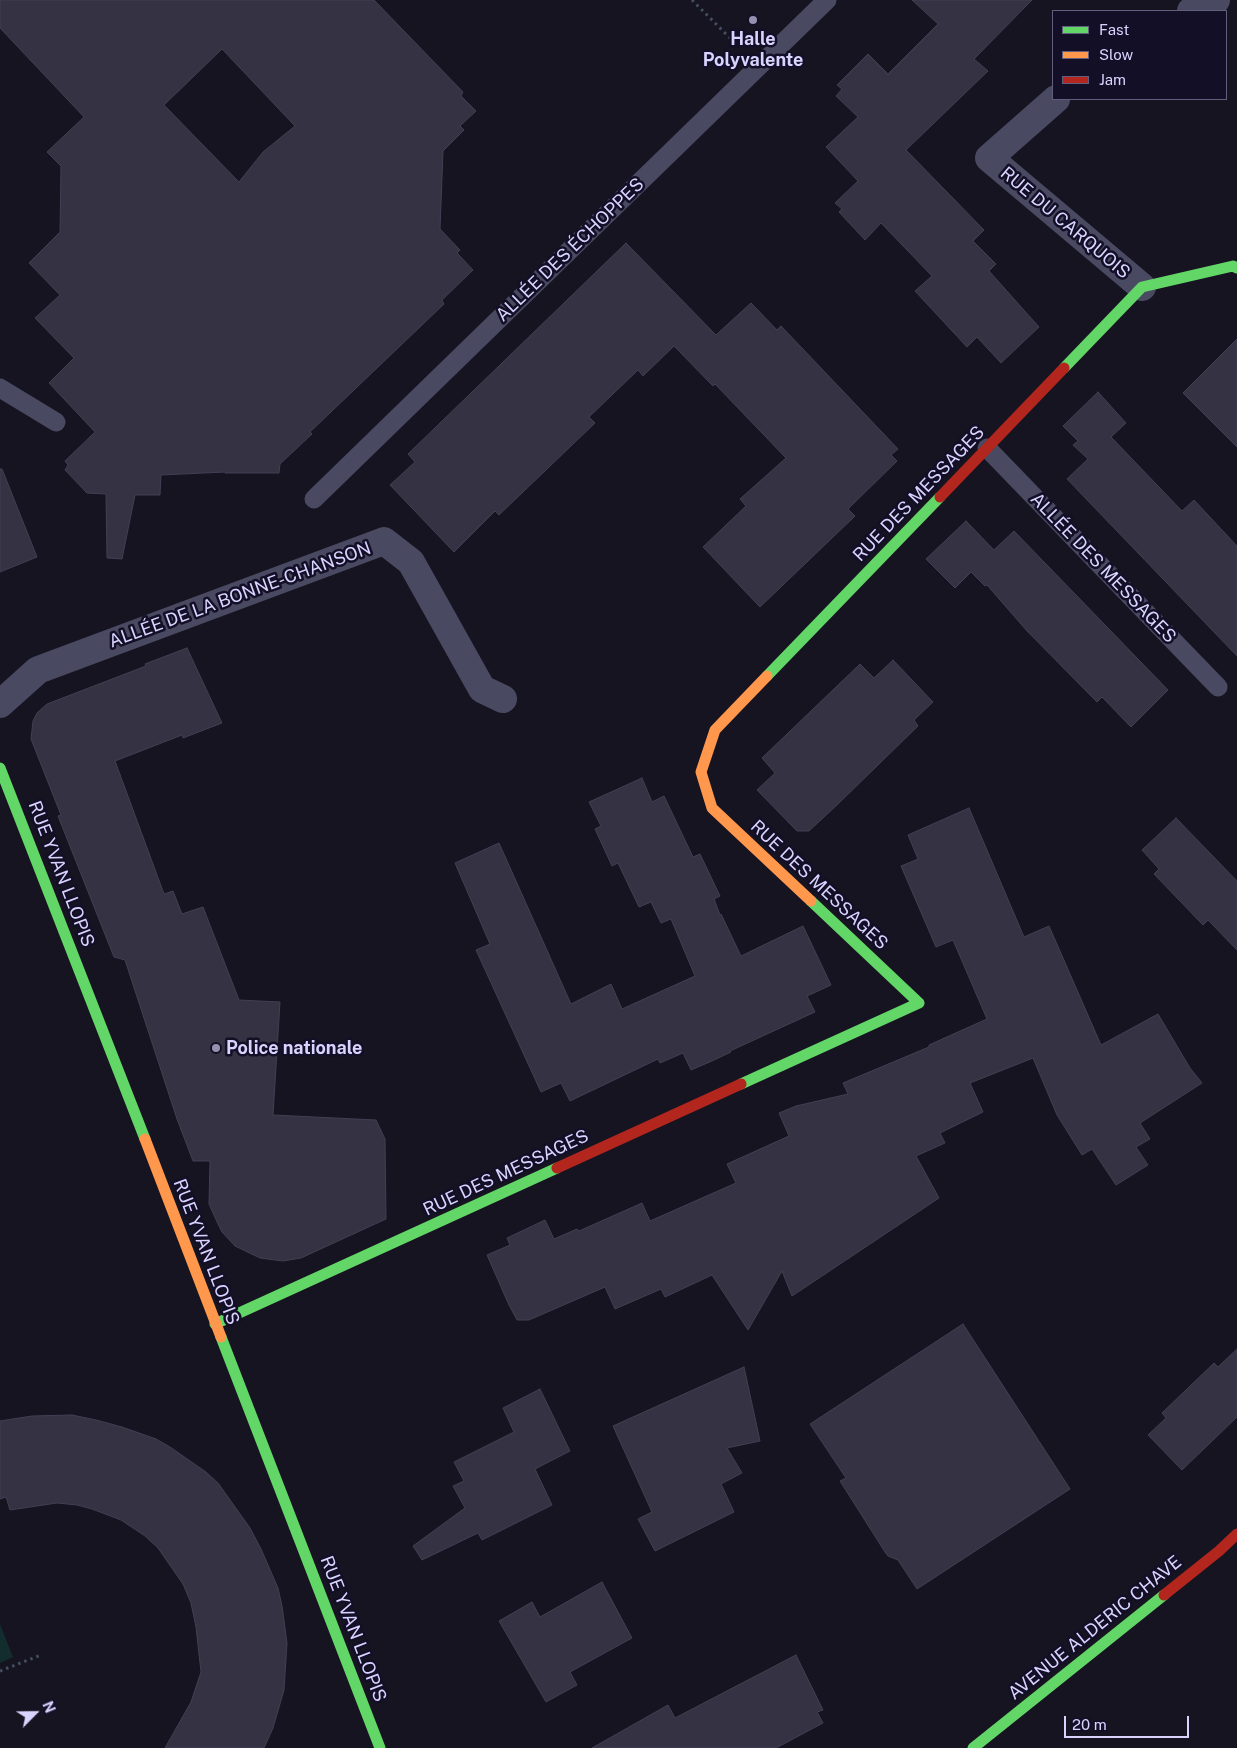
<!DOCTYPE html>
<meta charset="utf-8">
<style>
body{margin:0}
#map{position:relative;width:1237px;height:1748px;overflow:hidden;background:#161421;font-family:"Public Sans",sans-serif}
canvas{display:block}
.legend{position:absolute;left:1052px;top:10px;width:175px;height:90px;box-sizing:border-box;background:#130f26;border:1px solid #625e7d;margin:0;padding:6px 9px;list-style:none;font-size:15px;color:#d9d4ff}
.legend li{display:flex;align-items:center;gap:10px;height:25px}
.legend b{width:25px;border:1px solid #625e7d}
.north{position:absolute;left:10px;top:1688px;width:50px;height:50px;-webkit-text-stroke:4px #130f26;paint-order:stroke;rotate:67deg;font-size:14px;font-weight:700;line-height:20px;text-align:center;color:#d9d4ff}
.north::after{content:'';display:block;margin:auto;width:18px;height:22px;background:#d9d4ff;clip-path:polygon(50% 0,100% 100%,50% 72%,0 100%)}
.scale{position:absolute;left:1064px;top:1716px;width:125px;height:22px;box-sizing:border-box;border:2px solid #d9d4ff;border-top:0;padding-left:6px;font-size:15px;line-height:18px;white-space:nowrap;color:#d9d4ff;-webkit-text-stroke:4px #130f26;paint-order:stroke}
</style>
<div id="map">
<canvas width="1237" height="1748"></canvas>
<ul class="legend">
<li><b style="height:6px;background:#63d668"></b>Fast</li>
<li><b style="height:6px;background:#ff974d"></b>Slow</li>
<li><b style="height:6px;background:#b3261e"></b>Jam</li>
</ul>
<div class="north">N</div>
<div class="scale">20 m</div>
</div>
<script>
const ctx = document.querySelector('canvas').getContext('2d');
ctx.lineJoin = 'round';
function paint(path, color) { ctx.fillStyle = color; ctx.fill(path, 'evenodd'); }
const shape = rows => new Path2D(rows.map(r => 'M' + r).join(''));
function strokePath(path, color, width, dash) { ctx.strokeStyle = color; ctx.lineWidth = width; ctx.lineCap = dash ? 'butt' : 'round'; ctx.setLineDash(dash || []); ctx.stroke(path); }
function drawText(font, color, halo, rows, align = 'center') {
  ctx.font = font + ' "Public Sans",sans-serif'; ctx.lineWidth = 5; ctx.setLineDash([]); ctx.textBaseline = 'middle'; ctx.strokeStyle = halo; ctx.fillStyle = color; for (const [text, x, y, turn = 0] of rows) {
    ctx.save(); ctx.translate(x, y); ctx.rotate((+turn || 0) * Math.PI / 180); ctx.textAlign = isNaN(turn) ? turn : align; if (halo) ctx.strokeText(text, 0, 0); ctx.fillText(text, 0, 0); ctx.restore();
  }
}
paint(shape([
 [0,1624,13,1657,0,1663]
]), '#132c2d');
const building = shape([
 [0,0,374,0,463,92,461,96,476,111,460,126,464,130,443,151,440,229,460,250,457,253,473,270,442,300,444,304,310,432,312,434,280,464,279,473,225,473,225,472,161,475,160,495,135,495,122,559,107,558,106,494,87,493,65,470,68,465,65,461,95,432,49,383,74,358,35,318,60,295,29,263,60,232,61,166,47,152,84,117,0,28,0,0],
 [222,49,295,126,263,152,239,182,164,105,222,49],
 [912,0,1032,0,974,59,988,71,906,150,984,230,973,241,996,264,989,271,1039,327,1001,363,977,337,967,347,915,291,932,276,881,223,865,240,839,212,842,209,835,203,858,181,826,147,858,117,836,96,842,89,837,85,868,54,888,74,938,24,912,0],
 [626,243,716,335,751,303,777,330,781,326,898,449,891,455,897,461,848,509,855,516,760,607,703,547,746,506,740,499,786,458,715,384,713,386,674,346,643,376,638,370,589,417,595,423,499,515,495,511,454,552,390,485,415,462,408,454,626,243],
 [1237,339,1237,447,1183,393,1237,339],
 [1098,392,1126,423,1111,437,1182,511,1194,500,1237,546,1237,656,1067,479,1088,459,1073,445,1078,441,1063,426,1098,392],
 [0,469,2,469,37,557,0,572,0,469],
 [966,521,994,550,1014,531,1168,690,1131,727,1102,697,1097,702,1027,631,987,585,985,586,971,572,955,588,926,559,966,521],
 [187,648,222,723,183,738,182,735,115,761,164,894,173,891,182,914,203,907,239,1000,280,1002,273,1115,376,1120,385,1139,386,1219,301,1258,283,1261,260,1258,235,1246,222,1232,218,1224,209,1204,210,1161,193,1161,177,1119,125,960,114,957,58,816,61,815,31,739,33,721,37,713,47,704,146,666,145,664,187,648],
 [893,660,933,702,914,720,918,726,838,804,809,831,797,831,757,790,775,773,762,758,860,664,874,678,893,660],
 [642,778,652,802,664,796,693,857,700,854,720,896,714,899,720,915,721,914,741,956,803,926,831,985,807,996,815,1012,730,1051,731,1052,712,1061,691,1070,683,1053,660,1063,658,1059,570,1101,561,1083,541,1092,476,950,490,944,455,863,499,843,571,1004,611,984,622,1009,695,976,671,919,661,923,651,902,639,907,618,863,612,866,595,829,601,826,589,802,642,778],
 [969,808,1024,937,1049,926,1101,1045,1158,1014,1190,1068,1202,1083,1140,1123,1150,1139,1136,1147,1148,1165,1116,1185,1092,1149,1082,1155,1057,1115,1033,1058,970,1083,983,1112,940,1133,945,1143,916,1156,939,1198,792,1296,782,1271,748,1330,712,1275,665,1297,661,1289,615,1309,605,1287,529,1320,517,1320,509,1305,487,1255,510,1245,507,1238,545,1220,554,1239,577,1229,579,1231,642,1203,650,1221,736,1183,727,1164,789,1136,779,1113,796,1106,848,1094,843,1083,929,1047,929,1045,987,1019,953,940,936,947,901,866,918,859,908,835,969,808],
 [1176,818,1237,881,1237,950,1208,920,1203,925,1154,874,1159,869,1142,850,1176,818],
 [963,1324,1070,1489,917,1589,898,1560,888,1556,885,1552,840,1481,846,1478,810,1424,963,1324],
 [1237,1349,1237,1417,1182,1470,1148,1435,1166,1418,1162,1413,1214,1363,1218,1367,1237,1349],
 [744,1367,760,1441,727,1448,742,1473,721,1484,734,1512,655,1551,638,1519,652,1512,613,1426,744,1367],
 [540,1389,570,1451,535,1469,552,1505,482,1540,478,1533,422,1560,413,1546,465,1508,453,1486,464,1481,454,1462,514,1432,503,1408,540,1389],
 [72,1415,96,1420,122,1427,156,1439,170,1447,206,1472,218,1483,250,1528,261,1549,278,1588,282,1606,287,1643,284,1690,273,1728,264,1748,165,1748,191,1702,201,1672,196,1627,191,1603,183,1584,158,1548,145,1536,121,1520,92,1509,77,1505,57,1503,10,1510,6,1497,0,1499,0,1421,32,1416,72,1415],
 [602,1582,632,1638,570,1672,577,1685,546,1702,499,1621,532,1602,540,1617,602,1582],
 [796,1655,823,1710,817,1712,823,1723,776,1748,592,1748,668,1705,675,1718,796,1655]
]);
paint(building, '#343243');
strokePath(building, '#433f54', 1);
strokePath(shape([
 [692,0,736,44],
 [0,1671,41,1655]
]), '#44505f', 3, [2.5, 4]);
strokePath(shape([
 [0,388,56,422],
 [987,448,1218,687],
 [314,499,827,0]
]), '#4a4962', 19);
strokePath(shape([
 [1191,11,1216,0],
 [1056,99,989,158,1142,287],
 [0,704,38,670,384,541,411,562,482,689,503,699]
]), '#4a4962', 28);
strokePath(shape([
 [1064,368,1142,287,1233,266,1237,268],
 [767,676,940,497],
 [0,768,145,1139],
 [741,1084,919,1003,811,901],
 [215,1324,557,1168],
 [221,1337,380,1748],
 [973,1748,1164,1595]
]), '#63d668', 11);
strokePath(shape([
 [767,676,715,730,701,772,712,808,811,901],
 [145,1139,221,1337]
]), '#ff974d', 11);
strokePath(shape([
 [940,497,1064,368],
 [557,1168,741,1084],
 [1164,1595,1219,1551,1237,1534]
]), '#b3261e', 11);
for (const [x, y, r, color] of [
 [753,20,5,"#9591b1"],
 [216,1048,5,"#9591b1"]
]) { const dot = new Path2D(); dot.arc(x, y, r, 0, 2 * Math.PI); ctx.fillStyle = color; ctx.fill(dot); strokePath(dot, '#130f26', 2); }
drawText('bold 18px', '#d9d4ff', '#130f26', [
 ["Halle",753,39],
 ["Polyvalente",753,60],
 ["Police nationale",226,1048,"left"]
]);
drawText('18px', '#d9d4ff', '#130f26', [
 ["RUE DU CARQUOIS",1065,223,40],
 ["ALLÉE DES ÉCHOPPES",570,250,-44],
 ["RUE DES MESSAGES",919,494,-46],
 ["ALLÉE DES MESSAGES",1103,568,46],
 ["ALLÉE DE LA BONNE-CHANSON",240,595,-20],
 ["RUE YVAN LLOPIS",61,874,69],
 ["RUE DES MESSAGES",819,885,43],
 ["RUE DES MESSAGES",506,1173,-25],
 ["RUE YVAN LLOPIS",206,1252,69],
 ["AVENUE ALDERIC CHAVE",1095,1628,-39],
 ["RUE YVAN LLOPIS",353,1629,69]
]);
</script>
